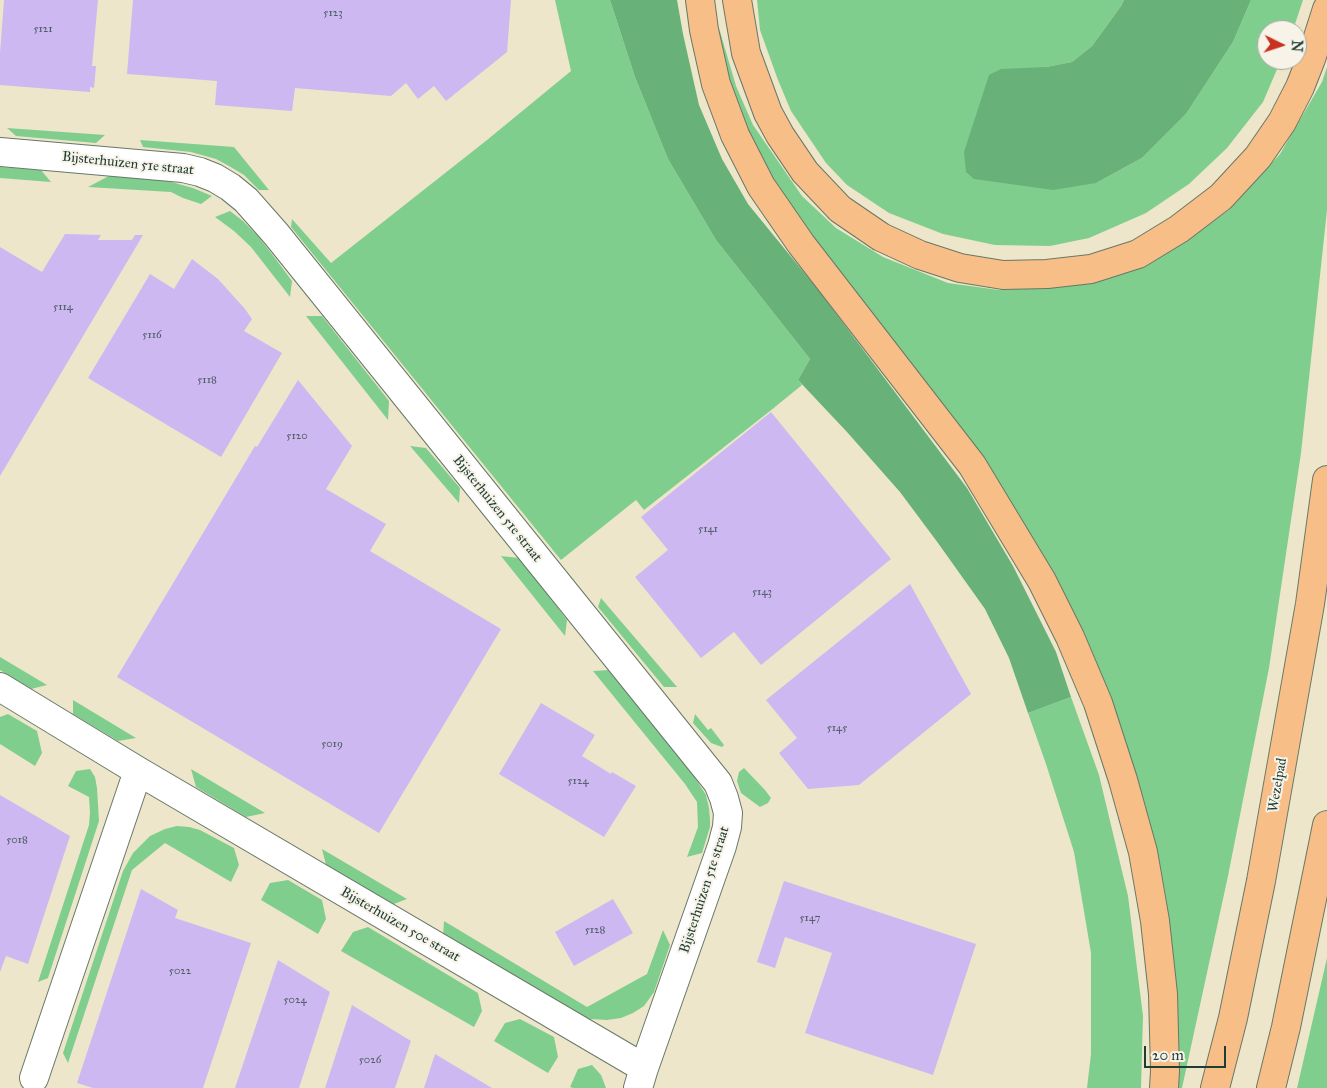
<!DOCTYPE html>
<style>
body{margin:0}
#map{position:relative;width:1327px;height:1088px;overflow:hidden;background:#ede6ca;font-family:"IM FELL Great Primer",serif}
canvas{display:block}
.north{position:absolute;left:1257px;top:20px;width:50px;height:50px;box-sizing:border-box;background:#f7f3e8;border:1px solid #a1aaa0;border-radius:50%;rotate:94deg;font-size:14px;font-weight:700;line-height:20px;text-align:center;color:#1f3d34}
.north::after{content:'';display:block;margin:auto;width:18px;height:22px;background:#c8321e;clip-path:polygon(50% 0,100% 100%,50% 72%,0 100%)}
.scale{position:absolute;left:1144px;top:1046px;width:82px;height:22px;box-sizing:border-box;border:2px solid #1f3d34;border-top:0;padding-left:6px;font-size:15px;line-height:18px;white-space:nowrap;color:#1f3d34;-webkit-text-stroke:4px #f7f3e8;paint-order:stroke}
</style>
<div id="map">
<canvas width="1327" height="1088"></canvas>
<div class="north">N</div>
<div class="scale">20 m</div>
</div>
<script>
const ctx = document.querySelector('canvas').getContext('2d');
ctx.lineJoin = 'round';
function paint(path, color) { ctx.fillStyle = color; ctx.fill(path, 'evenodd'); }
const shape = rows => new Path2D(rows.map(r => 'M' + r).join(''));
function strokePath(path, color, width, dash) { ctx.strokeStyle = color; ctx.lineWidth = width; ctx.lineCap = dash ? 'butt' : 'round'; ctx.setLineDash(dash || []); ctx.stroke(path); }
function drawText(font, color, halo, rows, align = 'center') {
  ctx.font = font + ' "IM FELL Great Primer",serif'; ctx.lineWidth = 4; ctx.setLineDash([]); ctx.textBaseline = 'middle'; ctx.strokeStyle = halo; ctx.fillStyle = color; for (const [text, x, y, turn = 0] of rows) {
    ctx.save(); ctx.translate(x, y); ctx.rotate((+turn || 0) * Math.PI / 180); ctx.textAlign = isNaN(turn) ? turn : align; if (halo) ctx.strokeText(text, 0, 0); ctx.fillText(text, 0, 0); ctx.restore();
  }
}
paint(shape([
 [555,0,610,0,635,77,668,159,716,240,810,359,798,380,802,385,770,411,644,510,636,500,561,560,291,227,292,219,331,263,487,140,571,71],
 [757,0,1124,0,1121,6,1092,46,1072,62,1046,67,1096,183,1142,158,1186,114,1233,42,1251,0,1303,0,1293,30,1267,30,1267,60,1281,60,1263,102,1227,148,1189,184,1146,213,1089,238,1050,246,995,245,943,234,889,213,847,185,826,163,791,111,778,80,760,30],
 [719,28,736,86,753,125,802,196,836,228,883,257,948,283,999,290,1062,286,1112,276,1179,246,1229,210,1280,154,1322,82,1327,67,1327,210,1301,453,1269,668,1228,876,1182,1088,1179,1088,1175,1012,1066,615,744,147,723,70],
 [7,128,105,135,96,143,16,136],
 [140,140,234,147,269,190,259,190,244,175,229,166,216,159,191,152,143,147],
 [0,167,41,170,51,182,0,178],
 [109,176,164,180,193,188,212,196,201,204,183,198,171,192,88,187],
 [230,211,243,221,258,236,275,258,292,281,290,297,251,247,234,231,215,217],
 [306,316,322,316,389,401,388,420],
 [410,446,426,448,460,488,459,503],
 [501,556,519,558,567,620,565,636],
 [601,598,677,687,664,687,598,607],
 [0,657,47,685,31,689,0,670],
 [609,670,690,770,706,795,709,808,710,819,710,827,702,853,687,857,698,827,697,802,685,784,593,671],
 [1071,697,1099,775,1128,896,1143,1016,1141,1088,1087,1088,1091,1054,1091,953,1074,852,1046,764,1028,713],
 [73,700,136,738,118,741,73,714],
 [8,714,37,731,42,753,35,766,0,744,0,717],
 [695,714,708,730,711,728,724,745,722,747,711,743,693,723],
 [744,768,765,790,771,798,768,803,760,807,741,793,737,781,739,772],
 [90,769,95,777,97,788,99,821,48,978,38,982,89,825,90,813,89,797,68,786,76,771],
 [191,769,265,813,246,817,196,787],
 [177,826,189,827,200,830,234,848,239,865,231,882,165,843,132,870,68,1063,63,1053,123,871,133,853,150,836,165,829],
 [322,849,407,899,391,905,326,865],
 [288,880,322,900,326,919,318,934,261,900,270,883],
 [444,921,587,1007,647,974,663,930,670,945,654,992,644,1006,633,1013,621,1018,607,1020,590,1019,578,1015,443,936],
 [368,927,478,993,482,1011,474,1027,341,951,353,932],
 [1327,958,1327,1088,1297,1088,1301,1071],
 [520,1019,554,1037,558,1057,548,1073,494,1041,505,1023],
 [592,1065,601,1075,606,1088,573,1088,570,1087,578,1069]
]), '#80ce8d');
paint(shape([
 [610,0,677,0,683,34,699,105,722,159,748,204,819,291,967,488,1013,566,1056,652,1071,697,1028,713,1009,658,985,609,938,543,900,492,847,432,798,380,810,359,716,240,668,159,635,77],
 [1124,0,1251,0,1233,42,1186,114,1142,158,1096,183,1053,190,974,179,966,172,964,152,989,75,1001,69,1046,67,1072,62,1092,46,1121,6]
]), '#68b178');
paint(shape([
 [4,0,98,0,92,66,96,66,94,88,90,87,90,92,0,85,0,53],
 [133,0,511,0,507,52,446,101,434,86,418,99,406,83,391,96,295,88,292,111,215,105,217,81,127,74],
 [65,234,101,235,98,240,132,240,135,235,143,235,0,476,0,247,42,272],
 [192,259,218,279,245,309,252,319,244,331,282,353,221,457,88,378,150,274,174,289],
 [298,380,352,446,326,489,386,524,370,551,501,629,379,833,117,677,255,446,257,447],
 [771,412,891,559,761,665,734,632,701,658,635,577,668,550,641,517],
 [910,584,971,694,859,785,808,789,779,753,797,738,766,700],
 [541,703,595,735,582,756,611,774,612,772,636,786,604,837,499,774],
 [0,795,70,836,28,964,6,956,0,972],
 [784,881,976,944,933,1075,805,1033,832,953,785,937,775,968,757,962],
 [141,889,178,910,175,918,251,943,203,1088,93,1088,77,1083],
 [613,899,633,933,574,966,555,932],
 [278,960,330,992,299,1088,235,1088],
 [352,1005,411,1041,395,1088,325,1088],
 [435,1054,492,1088,424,1088]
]), '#ceb8f1');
const minor = shape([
 [0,152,183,168,200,172,215,178,230,187,246,200,276,234,718,783,724,798,728,813,727,827,722,846,644,1068],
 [0,687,138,771,644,1068,638,1088],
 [34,1078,138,771]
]);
const motorway = shape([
 [700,0,704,30,716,84,735,135,761,186,801,244,972,465,1042,581,1070,637,1098,703,1123,780,1143,852,1155,921,1163,994,1165,1071,1164,1088],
 [737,0,746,53,768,113,780,135,805,172,840,209,881,237,920,255,960,268,1003,275,1047,274,1091,269,1138,254,1179,229,1221,197,1258,157,1282,122,1300,87,1311,59,1327,9],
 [1215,1088,1233,1018,1261,881,1310,604,1327,480],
 [1271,1088,1286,1027,1327,825]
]);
strokePath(minor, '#677868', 30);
strokePath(motorway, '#677868', 30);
strokePath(minor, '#fff', 28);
strokePath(motorway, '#f7be87', 28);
drawText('11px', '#4b5c63', null, [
 ["5123",333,13],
 ["5121",43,29],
 ["5114",63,307],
 ["5116",152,335],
 ["5118",207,380],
 ["5120",297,436],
 ["5141",708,529],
 ["5143",762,592],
 ["5145",837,728],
 ["5019",332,744],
 ["5124",578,781],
 ["5018",17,840],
 ["5147",810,918],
 ["5128",595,930],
 ["5022",180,971],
 ["5024",295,1000],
 ["5026",370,1060]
]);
drawText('14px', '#1f3d34', '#f7f3e8', [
 ["Bijsterhuizen 51e straat",128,164,6],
 ["Bijsterhuizen 51e straat",497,509,51],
 ["Wezelpad",1278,785,-80],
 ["Bijsterhuizen 51e straat",705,890,-72],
 ["Bijsterhuizen 50e straat",400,925,30]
]);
</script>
